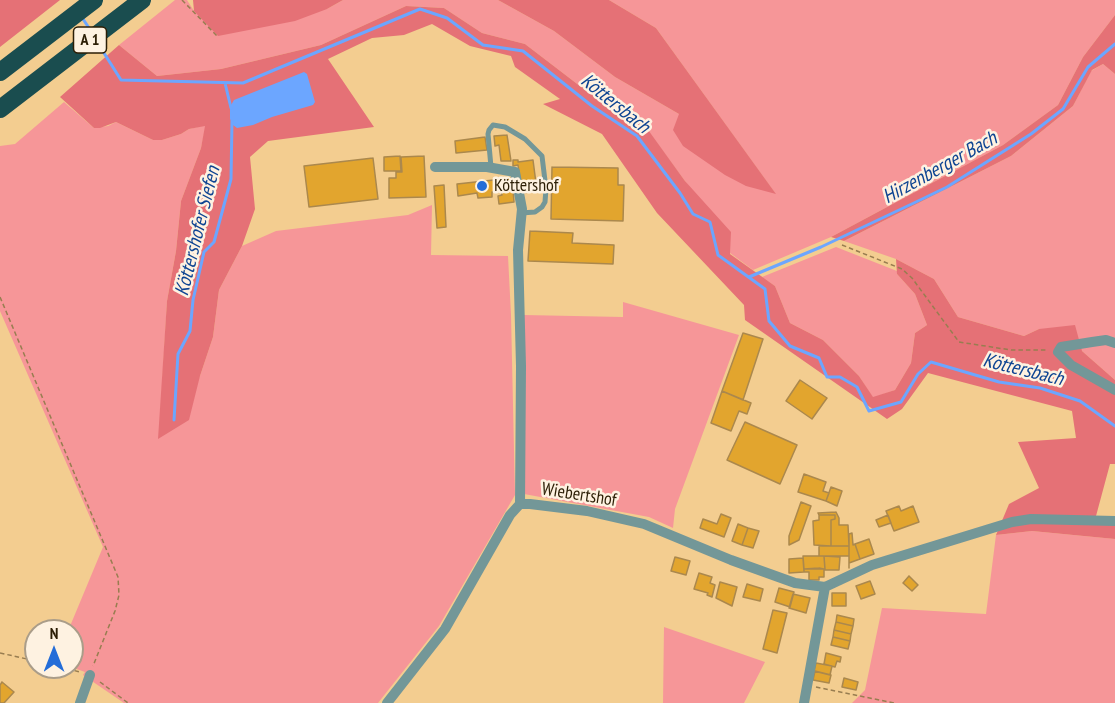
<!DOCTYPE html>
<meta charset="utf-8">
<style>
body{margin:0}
#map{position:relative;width:1115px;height:703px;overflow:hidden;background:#f3cd90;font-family:"PT Sans Narrow",sans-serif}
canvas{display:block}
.north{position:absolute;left:24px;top:619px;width:60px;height:60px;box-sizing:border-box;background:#fef2e1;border:2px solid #aa9d89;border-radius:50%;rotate:0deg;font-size:16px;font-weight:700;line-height:24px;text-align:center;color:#2c1e05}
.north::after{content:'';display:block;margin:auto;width:21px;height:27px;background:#246dd8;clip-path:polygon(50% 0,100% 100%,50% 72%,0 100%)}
</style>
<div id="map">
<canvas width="1115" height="703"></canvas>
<div class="north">N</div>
</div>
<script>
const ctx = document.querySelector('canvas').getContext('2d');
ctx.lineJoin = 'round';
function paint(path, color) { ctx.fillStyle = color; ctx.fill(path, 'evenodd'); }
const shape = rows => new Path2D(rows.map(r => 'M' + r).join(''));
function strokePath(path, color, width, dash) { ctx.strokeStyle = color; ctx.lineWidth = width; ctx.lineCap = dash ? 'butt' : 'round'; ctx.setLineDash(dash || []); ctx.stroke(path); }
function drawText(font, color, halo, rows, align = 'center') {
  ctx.font = font + ' "PT Sans Narrow",sans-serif'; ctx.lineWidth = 5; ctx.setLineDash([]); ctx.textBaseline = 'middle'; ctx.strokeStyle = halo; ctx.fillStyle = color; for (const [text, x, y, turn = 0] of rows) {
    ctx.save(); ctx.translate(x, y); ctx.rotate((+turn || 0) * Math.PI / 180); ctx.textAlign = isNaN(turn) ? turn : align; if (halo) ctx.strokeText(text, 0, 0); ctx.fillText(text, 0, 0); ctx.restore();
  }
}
paint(shape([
 [175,0,187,0,194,11,327,9,343,0,498,0,554,31,615,77,679,114,775,193,656,28,609,0,1115,0,1115,15,1083,57,1058,105,1003,145,831,237,753,270,730,253,685,181,645,127,589,93,525,44,482,33,444,8,406,6,321,45,221,69,157,76,119,45],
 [1103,64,1115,74,1115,380,1082,351,1039,329,1024,336,958,317,934,279,896,259,844,241,1011,156,1073,106,1091,71],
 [64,102,94,128,108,126,116,122,153,140,162,140,181,134,189,129,206,125,201,148,181,201,176,251,167,301,159,438,200,376,213,337,219,290,242,246,276,231,408,215,432,205,431,255,508,256,511,315,515,495,439,626,378,703,124,703,83,675,85,672,71,667,72,631,68,631,103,547,0,311,0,146,15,144],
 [836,247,897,271,897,274,915,294,927,325,915,333,911,363,895,390,873,398,859,376,823,340,790,323,775,286,762,277],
 [623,302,739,335,675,509,673,528,649,517,524,494,524,315,623,317],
 [1032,531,1115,539,1115,703,852,703,865,690,882,608,986,614,996,535],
 [664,627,765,662,744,703,663,703]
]), '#f69698');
paint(shape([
 [0,0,60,0,0,47],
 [193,0,343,0,327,9,295,21,218,36,194,11],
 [498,0,609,0,656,28,776,194,746,186,725,175,683,146,673,130,679,114,615,77,554,31],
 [406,6,444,8,482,33,525,44,589,93,646,127,685,181,731,232,730,254,775,286,790,323,823,340,859,376,873,397,895,390,911,363,915,333,927,325,915,294,897,274,896,259,934,279,958,317,1024,336,1039,329,1075,325,1082,351,1115,380,1115,464,1110,464,1096,516,1115,516,1115,539,1032,531,996,535,1009,504,1039,488,1018,442,1076,438,1072,411,928,373,902,409,887,419,745,320,744,305,657,213,602,134,543,104,560,99,515,67,511,56,470,46,432,24,404,35,372,38,328,59,374,127,268,141,250,157,255,209,242,246,219,290,213,337,200,376,189,420,158,439,167,301,176,251,181,201,201,148,205,126,189,129,181,134,162,140,153,140,116,122,100,128,94,128,60,97,119,45,157,76,221,69,321,45],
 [1115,15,1115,74,1103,64,1092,70,1073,106,1011,156,844,241,831,237,1003,145,1058,105,1083,57]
]), '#e57176');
paint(shape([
 [304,72,307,74,315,102,313,105,272,117,253,125,237,128,233,125,230,119,230,107,234,100]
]), '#6ca6ff');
strokePath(shape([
 [81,16,91,31],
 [97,42,121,80,243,83,420,9,447,18,483,45,523,51,592,106,637,136,680,193,693,214,710,222,718,255,765,289,769,321,790,346,819,358,827,377,840,377,857,387,869,411,901,402,918,374,931,362,999,382,1040,388,1080,401,1115,426],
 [225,83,231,108],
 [749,277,821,247,916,202,947,187,1031,134,1063,109,1088,67,1115,44],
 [174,420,178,354,190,331,193,300,204,252,214,242,231,179,232,121]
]), '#6ca6ff', 3);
const building = shape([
 [507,135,511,161,501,161,499,145,495,146,494,136,507,135],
 [485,137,487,150,456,153,455,141,485,137],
 [400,156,401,171,384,171,384,157,400,156],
 [424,156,426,197,389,198,389,178,396,178,396,172,402,172,401,157,424,156],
 [373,158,378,199,309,207,304,166,373,158],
 [513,160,518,160,518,162,533,160,537,191,522,193,518,165,513,166,513,160],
 [552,167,618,168,618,185,624,185,623,221,551,219,552,167],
 [512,178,514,202,499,204,498,196,502,195,501,189,492,192,492,197,478,198,477,193,458,196,457,184,512,178],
 [444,185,446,227,437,228,434,186,444,185],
 [530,231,573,233,572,243,614,245,613,264,528,261,530,231],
 [743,333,763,339,743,400,722,391,743,333],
 [800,380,827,398,812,419,786,401,800,380],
 [722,391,751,403,747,414,739,411,731,431,711,423,722,391],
 [745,422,797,445,780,484,727,460,745,422],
 [804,474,826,482,823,491,829,493,826,501,798,492,804,474],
 [831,487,842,491,837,506,826,501,831,487],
 [801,502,811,506,799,540,789,545,789,536,801,502],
 [899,506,901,511,913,506,919,522,894,531,886,511,899,506],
 [836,512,839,518,839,525,848,525,849,546,831,546,831,520,835,519,835,515,819,515,818,513,836,512],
 [721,514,731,518,724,537,700,528,703,519,717,524,721,514],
 [819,515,835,515,835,519,831,520,831,546,814,545,813,521,819,520,819,515],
 [888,515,891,523,879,527,876,520,888,515],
 [738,524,748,528,742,545,732,541,738,524],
 [748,528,759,531,753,548,742,545,748,528],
 [852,533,853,545,855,544,860,559,849,563,849,568,849,534,852,533],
 [869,539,874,554,860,559,855,544,869,539],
 [819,546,849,546,849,556,819,556,819,546],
 [803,556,824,556,825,569,804,569,803,556],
 [824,556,840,557,839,570,825,570,824,556],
 [675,557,690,561,686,575,671,571,675,557],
 [803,558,804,572,789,573,789,559,803,558],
 [819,568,824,569,824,577,819,577,819,580,809,580,809,572,804,572,804,569,819,568],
 [699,573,712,577,710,583,715,585,712,597,707,595,708,593,694,589,699,573],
 [909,576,918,585,912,591,903,583,909,576],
 [870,581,875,594,861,599,856,586,870,581],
 [720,582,737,587,732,606,716,598,720,582],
 [747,584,763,589,760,601,743,597,747,584],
 [779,588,794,592,790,607,775,602,779,588],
 [832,593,846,593,846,606,832,606,832,593],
 [793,594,810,598,806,613,789,608,793,594],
 [773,610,787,613,777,653,763,649,773,610],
 [837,615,854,619,853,626,836,622,837,615],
 [836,622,853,626,851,634,834,630,836,622],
 [834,630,851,634,850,641,833,637,834,630],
 [833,637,850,641,848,649,831,645,833,637],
 [826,653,841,657,840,662,837,661,835,667,824,664,826,653],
 [816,663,832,666,830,675,814,671,816,663],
 [815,671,831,675,829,683,813,680,815,671],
 [844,678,858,682,856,690,842,687,844,678],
 [2,682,14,692,4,703,0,703,0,685,2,682]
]);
paint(building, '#e2a52e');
strokePath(building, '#ab884d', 1.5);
strokePath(shape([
 [182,0,218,37],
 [842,245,902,269,912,278,959,342,1011,350,1048,350],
 [0,297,118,577,119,595,115,611,93,666],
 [0,653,36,661],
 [60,667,80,672],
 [100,682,128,703],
 [816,687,894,703]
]), '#987d50', 1.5, [4.5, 3]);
strokePath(shape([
 [491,167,488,134,489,130,493,125,505,127,525,139,542,156,546,189,545,202,542,207,535,212,521,213]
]), '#739798', 5);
strokePath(shape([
 [435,167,487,167,515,172,522,209,518,250,521,366,520,504],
 [1115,343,1106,340,1092,342,1061,347,1058,352,1071,365,1115,390],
 [80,703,90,675],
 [387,703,445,629,510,515,520,504,530,504,587,511,644,524,731,560,795,583,825,587,872,565,1012,522,1031,519,1115,521],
 [804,703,825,587]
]), '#739798', 10);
strokePath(shape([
 [0,72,94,0],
 [0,109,142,0]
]), '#1a4d4f', 18);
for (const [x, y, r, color] of [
 [482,186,6,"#246dd8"]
]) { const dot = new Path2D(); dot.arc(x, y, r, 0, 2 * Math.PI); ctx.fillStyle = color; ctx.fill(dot); strokePath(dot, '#fef2e1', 2); }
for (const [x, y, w] of [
 [90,40,33]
]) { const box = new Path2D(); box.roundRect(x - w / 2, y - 13, w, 26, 4.5); ctx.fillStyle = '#fef2e1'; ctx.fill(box); strokePath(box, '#2c1e05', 1.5); }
drawText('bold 16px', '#2c1e05', null, [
 ["A 1",90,40]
]);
drawText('18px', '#2c1e05', '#fef2e1', [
 ["Köttershof",494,186]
], 'left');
drawText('18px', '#2c1e05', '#fef2e1', [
 ["Wiebertshof",579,495,9]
]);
drawText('italic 20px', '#0e4492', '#fef2e1', [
 ["Köttersbach",615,104,39],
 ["Hirzenberger Bach",940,168,-29],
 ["Köttershofer Siefen",198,231,-76],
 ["Köttersbach",1023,370,14]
]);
</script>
